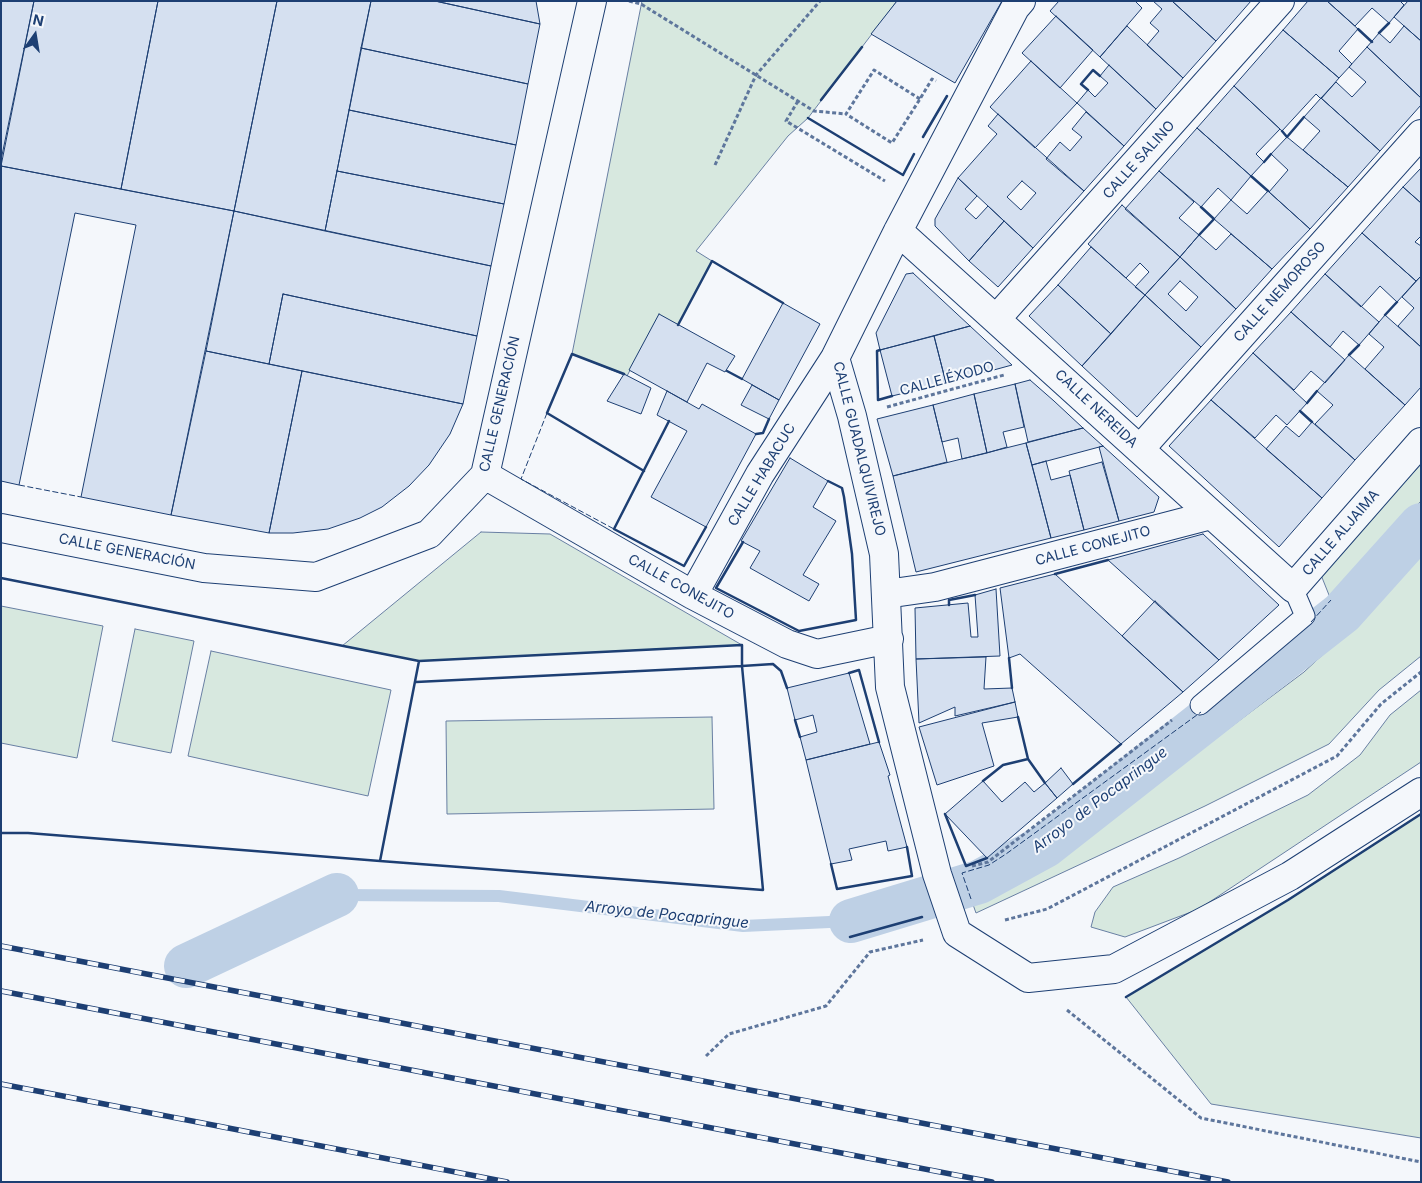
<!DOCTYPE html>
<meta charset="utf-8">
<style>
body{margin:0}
#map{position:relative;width:1422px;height:1183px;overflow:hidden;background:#f4f7fb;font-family:Inter,sans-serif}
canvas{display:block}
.frame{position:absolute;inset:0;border:2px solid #1d3f73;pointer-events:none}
.north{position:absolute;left:10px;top:10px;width:50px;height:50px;-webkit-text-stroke:4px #f4f7fb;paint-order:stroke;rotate:13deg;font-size:14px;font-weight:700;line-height:20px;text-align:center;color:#1d3f73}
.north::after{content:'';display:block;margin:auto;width:18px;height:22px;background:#1d3f73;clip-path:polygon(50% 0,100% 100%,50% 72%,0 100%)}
</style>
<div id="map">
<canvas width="1422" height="1183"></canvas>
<div class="frame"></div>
<div class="north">N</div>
</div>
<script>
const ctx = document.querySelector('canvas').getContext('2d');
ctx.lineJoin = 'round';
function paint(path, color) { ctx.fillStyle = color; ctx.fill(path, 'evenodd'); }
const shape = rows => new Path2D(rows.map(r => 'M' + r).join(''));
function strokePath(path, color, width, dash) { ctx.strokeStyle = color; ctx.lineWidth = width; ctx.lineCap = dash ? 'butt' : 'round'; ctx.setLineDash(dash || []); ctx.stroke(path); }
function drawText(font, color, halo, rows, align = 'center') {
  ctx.font = font + ' Inter,sans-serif'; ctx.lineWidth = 4; ctx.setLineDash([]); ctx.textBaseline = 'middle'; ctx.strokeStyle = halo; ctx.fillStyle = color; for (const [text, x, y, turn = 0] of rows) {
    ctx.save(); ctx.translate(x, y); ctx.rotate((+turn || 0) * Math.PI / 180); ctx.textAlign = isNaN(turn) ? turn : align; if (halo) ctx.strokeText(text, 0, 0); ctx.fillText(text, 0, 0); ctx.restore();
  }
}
const green = shape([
 [642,1,897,1,808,118,788,136,696,251,712,261,678,325,659,315,627,376,572,354,642,1],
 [1421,464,1421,501,1331,600,1321,575,1421,464],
 [481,532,550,534,742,645,419,661,342,646,481,532],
 [1421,555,1421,656,1379,690,1329,744,1205,806,976,913,971,899,1064,852,1304,672,1371,610,1421,555],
 [1,606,103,626,77,758,1,743,1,606],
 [135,629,194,641,171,753,112,741,135,629],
 [211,651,391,690,368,796,188,756,211,651],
 [1421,690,1421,762,1199,909,1125,937,1091,927,1095,912,1113,887,1179,858,1308,795,1360,755,1390,715,1421,690],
 [712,717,714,809,447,814,446,721,712,717],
 [1421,814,1421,1138,1211,1104,1126,997,1288,900,1421,814]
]);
paint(green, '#d7e8df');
strokePath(green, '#687fa3', 1);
strokePath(shape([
 [337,895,499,896,743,926,851,921]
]), '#bed0e5', 12);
strokePath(shape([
 [851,921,979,882,1045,846,1342,613,1421,525],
 [186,966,337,895]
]), '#bed0e5', 44);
const building = shape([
 [1,1,34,1,1,160,1,1],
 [34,1,158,1,121,189,1,166,34,1],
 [158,1,277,1,234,211,121,189,158,1],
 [277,1,371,1,325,231,234,211,277,1],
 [371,1,435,1,540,24,528,84,361,48,371,1],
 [435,1,536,1,540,24,435,1],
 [897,1,1002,1,955,83,871,34,897,1],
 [1059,1,1135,1,1142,8,1100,57,1050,11,1059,1],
 [1153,1,1172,1,1216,41,1183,78,1147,45,1159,31,1150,23,1162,9,1153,1],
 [1172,1,1251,1,1216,41,1172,1],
 [1308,1,1327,1,1358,29,1339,51,1352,64,1339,78,1283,30,1308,1],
 [1400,1,1404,5,1389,23,1372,8,1355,26,1327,1,1400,1],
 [1408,1,1421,1,1421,41,1394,17,1408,1],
 [1056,16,1093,50,1060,88,1022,53,1056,16],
 [1127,26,1183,78,1156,109,1100,57,1127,26],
 [1404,26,1421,41,1421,98,1367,47,1379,33,1390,43,1404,26],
 [1283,30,1339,78,1321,99,1316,94,1282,131,1234,86,1283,30],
 [1367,47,1421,98,1421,105,1380,151,1321,98,1336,82,1352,97,1366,82,1349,67,1367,47],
 [361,48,528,84,516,145,349,110,361,48],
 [1031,61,1077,103,1035,148,990,107,1031,61],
 [1109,65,1156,109,1124,146,1077,103,1088,90,1095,97,1108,83,1100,76,1109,65],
 [1234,86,1280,129,1256,154,1264,162,1251,176,1197,128,1234,86],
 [1321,98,1380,151,1348,187,1303,150,1320,131,1304,117,1321,98],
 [349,110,516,145,504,204,337,171,349,110],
 [1086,112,1124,146,1084,191,1046,159,1060,142,1070,151,1082,137,1072,129,1086,112],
 [998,114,1084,191,1033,248,958,178,997,134,988,126,998,114],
 [1022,181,1036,193,1021,210,1007,197,1022,181],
 [1197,128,1251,176,1231,200,1218,188,1201,207,1159,171,1197,128],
 [1287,137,1348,187,1310,229,1269,192,1288,170,1271,154,1287,137],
 [1,166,234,211,171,515,81,497,136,225,75,213,19,485,1,481,1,166],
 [1421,168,1421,203,1403,187,1421,168],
 [337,171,504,204,491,266,325,231,337,171],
 [1159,171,1194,202,1179,218,1199,235,1180,257,1125,209,1159,171],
 [958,178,977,196,965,209,976,219,988,206,1004,221,969,261,935,226,935,219,958,178],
 [1403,187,1421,203,1421,236,1415,242,1421,246,1421,276,1416,281,1362,233,1403,187],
 [1268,191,1310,229,1272,269,1214,219,1231,200,1247,214,1268,191],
 [1122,205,1180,257,1145,295,1135,287,1149,272,1140,263,1126,278,1088,244,1122,205],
 [234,211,491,266,477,336,283,294,269,364,206,351,234,211],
 [1004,221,1033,248,998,287,969,261,1004,221],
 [1362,233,1416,281,1397,302,1380,286,1361,307,1325,274,1362,233],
 [1231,234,1272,269,1236,309,1180,257,1199,235,1216,250,1231,234],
 [1091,247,1145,295,1111,334,1058,285,1091,247],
 [1180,257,1236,309,1201,347,1145,295,1180,257],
 [1180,281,1198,297,1186,311,1168,294,1180,281],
 [913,273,970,326,880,350,876,333,906,274,913,273],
 [1325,274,1379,322,1359,345,1343,331,1330,347,1291,312,1325,274],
 [1421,276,1421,347,1398,326,1414,308,1402,297,1421,276],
 [1058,285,1111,334,1082,366,1029,316,1058,285],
 [283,294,477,336,463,404,269,364,283,294],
 [1145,295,1201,347,1137,417,1082,366,1145,295],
 [783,303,820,324,779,400,742,379,783,303],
 [1291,312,1345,360,1325,383,1311,371,1294,390,1253,353,1291,312],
 [659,314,735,356,725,372,707,363,687,402,629,370,659,314],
 [1385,315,1421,347,1421,387,1405,405,1365,369,1384,347,1369,334,1385,315],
 [970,326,1012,365,946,383,934,336,970,326],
 [934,336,946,383,892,396,880,350,934,336],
 [206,351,302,371,269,533,171,515,206,351],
 [1253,353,1307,403,1287,425,1276,415,1255,438,1211,400,1253,353],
 [1349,355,1405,405,1355,460,1315,424,1333,405,1317,391,1349,355],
 [302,371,463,404,450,434,429,465,409,486,382,507,360,518,328,529,293,533,269,533,302,371],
 [624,374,651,388,641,414,607,401,624,374],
 [1030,380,1054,401,1083,428,1028,442,1015,384,1030,380],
 [1015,384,1024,427,1003,432,1007,447,987,453,974,394,1015,384],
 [752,385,779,400,769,419,741,405,752,385],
 [667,391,699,409,702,404,756,434,706,527,651,497,687,431,657,415,667,391],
 [974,394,987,453,962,459,958,438,942,442,933,405,974,394],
 [1211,400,1322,498,1279,547,1169,446,1211,400],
 [933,405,947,462,893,476,877,419,933,405],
 [1312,422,1355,460,1322,498,1266,449,1286,426,1299,437,1312,422],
 [1083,428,1103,446,1032,465,1026,443,1083,428],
 [1026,443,1051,538,916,572,893,476,1026,443],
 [1103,446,1159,497,1154,512,1119,521,1099,447,1103,446],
 [790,458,828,481,813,507,836,521,803,575,819,584,809,601,750,568,760,551,741,541,790,458],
 [1046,461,1051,480,1070,475,1084,530,1051,538,1032,465,1046,461],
 [1102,462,1119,521,1084,530,1069,471,1102,462],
 [1203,534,1279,605,1219,660,1108,560,1203,534],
 [1055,574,1183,692,1121,744,1020,654,1009,658,1000,588,1055,574],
 [996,589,1000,656,916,659,915,608,968,603,971,637,978,637,975,595,996,589],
 [1155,601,1219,660,1183,692,1122,636,1155,601],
 [986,657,984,689,1012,688,1015,702,955,716,955,707,919,723,916,659,986,657],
 [849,673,870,744,806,760,800,737,817,732,813,715,795,720,787,688,849,673],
 [1015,702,1018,717,982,723,994,766,937,785,919,727,1015,702],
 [879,742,890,775,888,776,907,847,888,851,886,841,849,849,852,860,831,864,806,760,879,742],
 [1061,768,1073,784,1057,798,1045,783,1061,768],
 [983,781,1002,802,1025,782,1034,792,1045,783,1057,798,987,858,945,814,983,781]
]);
paint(building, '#d5e0f0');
strokePath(building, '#1d3f73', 1);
const service = shape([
 [1200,705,1305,616,1293,588]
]);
const minor = shape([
 [1021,1,1015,8,898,231,835,358,852,416,884,554,890,687,937,874,957,933,1028,978,1114,969,1290,876,1421,792],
 [898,231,1293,588,1421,442],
 [997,318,1280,1],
 [1140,449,1421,134],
 [485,475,693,595,787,644,817,654,889,639],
 [1,528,204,568,316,577,429,534,485,475,592,1],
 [886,594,935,587,1211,515],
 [693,595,760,474,835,358]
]);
strokePath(service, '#1d3f73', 21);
strokePath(minor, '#1d3f73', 30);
strokePath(shape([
 [629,1,641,4,814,111,846,114],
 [920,99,874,70,846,114,892,143,920,99,932,79,936,81],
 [798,101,786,121,885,181],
 [715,165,756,75,820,1],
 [887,407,1004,375],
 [972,866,988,862,1172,720],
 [1005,920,1047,909,1337,756,1381,704,1421,672],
 [1067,1010,1201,1118,1421,1162],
 [706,1056,729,1034,826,1006,870,952,923,940]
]), '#5e769c', 3, [4, 2.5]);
strokePath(service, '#f4f7fb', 19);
strokePath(minor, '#f4f7fb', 28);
const rail = shape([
 [1,946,1228,1182],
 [1,991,992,1182],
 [1,1084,507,1182]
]);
strokePath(rail, '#1d3f73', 5.5);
strokePath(rail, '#f4f7fb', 4, [11]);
strokePath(shape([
 [547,413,521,479,614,529],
 [19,485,81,497],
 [1311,622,1331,600],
 [971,899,962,873,989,865,1006,854,1201,712]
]), '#1d3f73', 1, [6, 2.5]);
strokePath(shape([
 [1358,29,1372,42],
 [1379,33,1389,23],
 [1088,90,1081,84,1093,70,1100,76],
 [821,100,862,47],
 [808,118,903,175,914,154],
 [1282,131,1287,137,1304,117],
 [923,137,947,96],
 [1264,162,1271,154],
 [1251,176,1268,191],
 [1199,235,1214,219,1201,207],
 [1385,315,1397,302],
 [678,325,712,261,783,303],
 [880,350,877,351,878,400,892,396],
 [1349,355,1359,345],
 [727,371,742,379],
 [624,374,572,354,547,413,644,471],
 [1307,403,1317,391],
 [1300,411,1312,422],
 [669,421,614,529,684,566,706,527],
 [756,434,763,433,769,419],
 [743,542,716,588,799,631,856,620,852,554,844,497,842,488,828,481],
 [1055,574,1108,560],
 [1,578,419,661],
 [949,605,949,600,975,595],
 [1009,658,1012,688],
 [849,673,859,670,879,742],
 [416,682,742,666,763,890,380,861,419,661,742,645,742,666,773,664,781,671,787,688],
 [1018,717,1028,759,1045,783],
 [795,720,800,737],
 [983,781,1003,765,1028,759],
 [1073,784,1121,744],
 [945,814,966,866,987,858],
 [1,833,28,833,380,861],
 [831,864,837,889,912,876,907,847],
 [850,937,922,917],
 [1126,997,1288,900,1421,814]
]), '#1d3f73', 2.5);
drawText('14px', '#1d3f73', '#f4f7fb', [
 ["CALLE SALINO",1139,160,-48],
 ["CALLE NEMOROSO",1280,292,-48],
 ["CALLE ÉXODO",947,379,-15],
 ["CALLE GENERACIÓN",500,404,-77],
 ["CALLE NEREIDA",1096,409,43],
 ["CALLE GUADALQUIVIREJO",859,449,76],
 ["CALLE HABACUC",762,475,-59],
 ["CALLE ALJAIMA",1341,533,-49],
 ["CALLE CONEJITO",1093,546,-15],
 ["CALLE GENERACIÓN",127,552,11],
 ["CALLE CONEJITO",681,587,29]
]);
drawText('italic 15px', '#1d3f73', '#f4f7fb', [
 ["Arroyo de Pocapringue",1100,800,-37],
 ["Arroyo de Pocapringue",667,915,6]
]);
</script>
